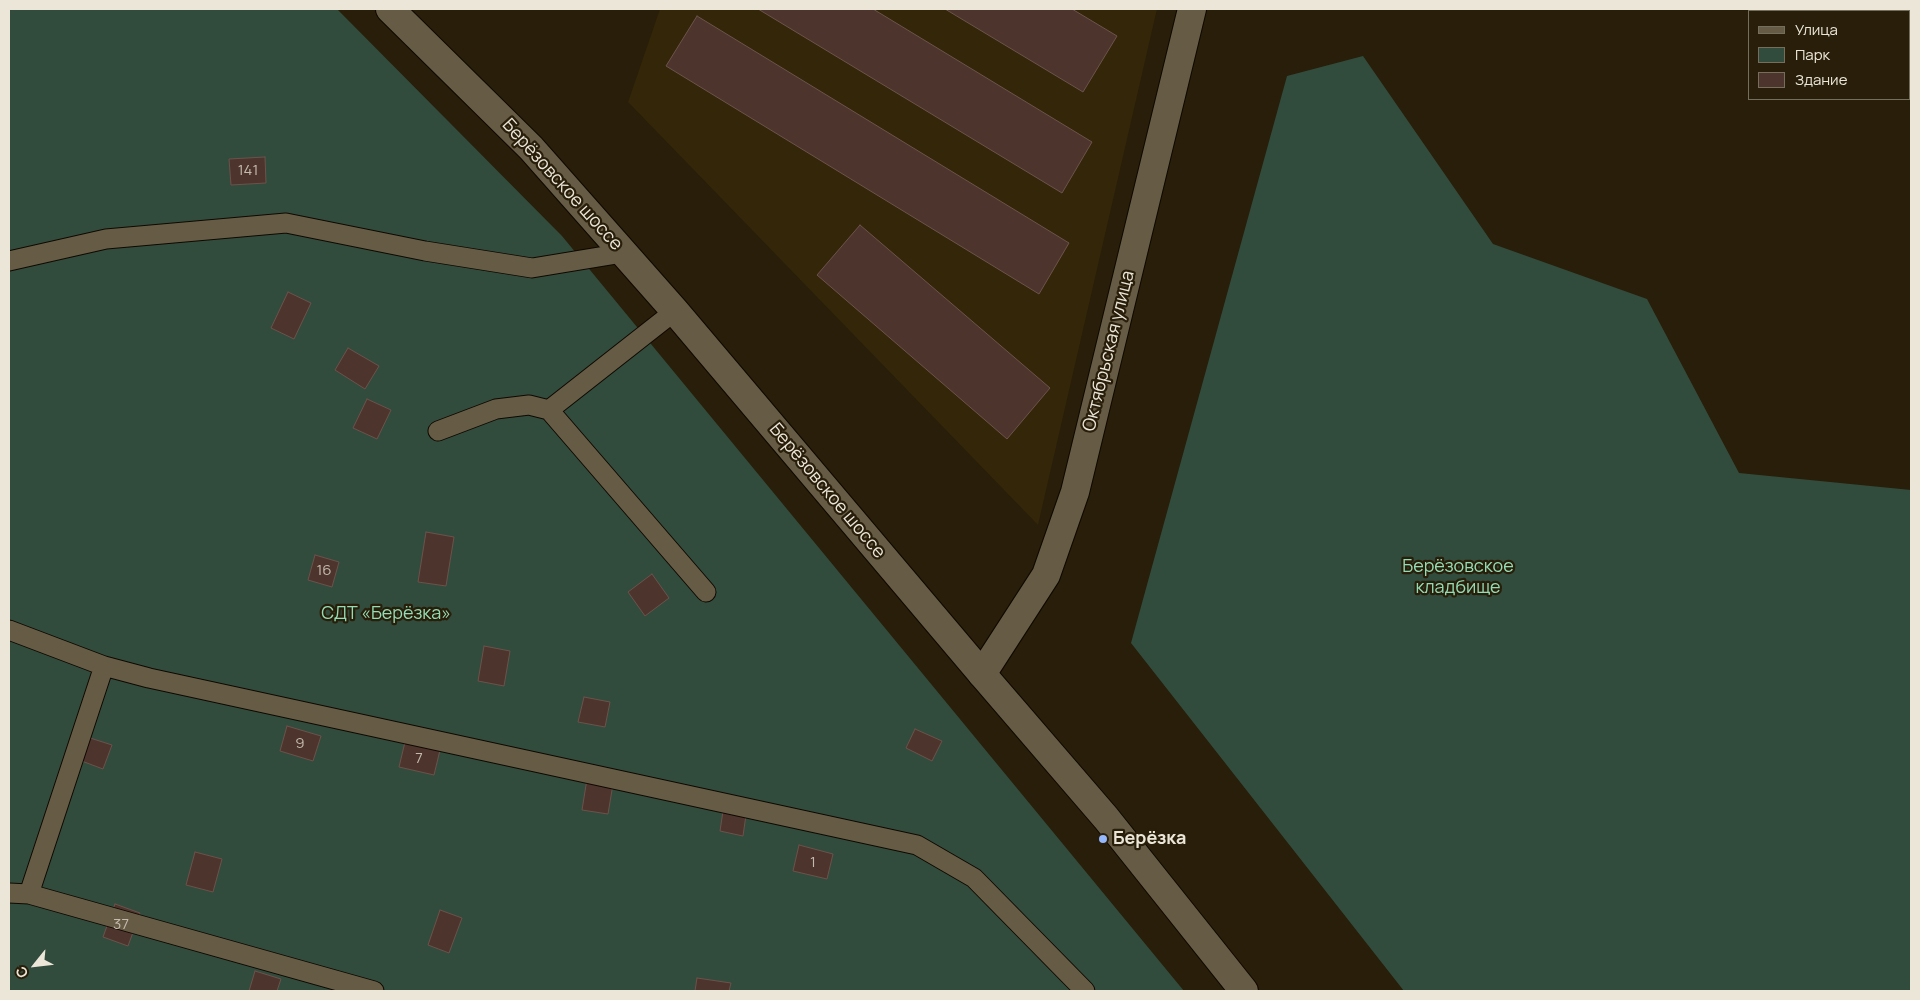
<!DOCTYPE html>
<meta charset="utf-8">
<style>
body{margin:0}
#map{position:relative;width:1920px;height:1000px;overflow:hidden;background:#281e09;font-family:Manrope,sans-serif}
canvas{display:block}
.frame{position:absolute;inset:0;border:10px solid #ece6d9;pointer-events:none}
.legend{position:absolute;left:1748px;top:10px;width:162px;height:90px;box-sizing:border-box;background:#281e09;border:1px solid #766e5c;margin:0;padding:6px 9px;list-style:none;font-size:15px;color:#ece6d9}
.legend li{display:flex;align-items:center;gap:10px;height:25px}
.legend b{width:25px;border:1px solid #766e5c}
.north{position:absolute;left:10px;top:940px;width:50px;height:50px;-webkit-text-stroke:4px #281e09;paint-order:stroke;rotate:241deg;font-size:14px;font-weight:700;line-height:20px;text-align:center;color:#ece6d9}
.north::after{content:'';display:block;margin:auto;width:18px;height:22px;background:#ece6d9;clip-path:polygon(50% 0,100% 100%,50% 72%,0 100%)}
</style>
<div id="map">
<canvas width="1920" height="1000"></canvas>
<div class="frame"></div>
<ul class="legend">
<li><b style="height:6px;background:#665c45"></b>Улица</li>
<li><b style="height:14px;background:#314c3d"></b>Парк</li>
<li><b style="height:14px;background:#4d352e"></b>Здание</li>
</ul>
<div class="north">С</div>
</div>
<script>
const ctx = document.querySelector('canvas').getContext('2d');
ctx.lineJoin = 'round';
function paint(path, color) { ctx.fillStyle = color; ctx.fill(path, 'evenodd'); }
const shape = rows => new Path2D(rows.map(r => 'M' + r).join(''));
function strokePath(path, color, width, dash) { ctx.strokeStyle = color; ctx.lineWidth = width; ctx.lineCap = dash ? 'butt' : 'round'; ctx.setLineDash(dash || []); ctx.stroke(path); }
function drawText(font, color, halo, rows, align = 'center') {
  ctx.font = font + ' Manrope,sans-serif'; ctx.lineWidth = 4.5; ctx.setLineDash([]); ctx.textBaseline = 'middle'; ctx.strokeStyle = halo; ctx.fillStyle = color; for (const [text, x, y, turn = 0] of rows) {
    ctx.save(); ctx.translate(x, y); ctx.rotate((+turn || 0) * Math.PI / 180); ctx.textAlign = isNaN(turn) ? turn : align; if (halo) ctx.strokeText(text, 0, 0); ctx.fillText(text, 0, 0); ctx.restore();
  }
}
paint(shape([
 [660,9,1157,9,1038,525,628,102]
]), '#332609');
paint(shape([
 [9,9,337,9,562,236,1184,991,9,991],
 [1363,56,1493,244,1647,299,1739,473,1911,490,1911,991,1404,991,1131,643,1287,76]
]), '#314c3d');
const building = shape([
 [758,9,873,9,1092,142,1062,193,758,9],
 [945,9,1072,9,1117,36,1083,92,945,9],
 [697,16,1069,243,1039,294,666,66,697,16],
 [265,157,266,183,231,185,229,159,265,157],
 [860,225,1050,388,1007,439,817,275,860,225],
 [288,292,311,303,294,339,271,328,288,292],
 [348,348,379,366,365,389,335,370,348,348],
 [367,399,391,410,377,439,353,428,367,399],
 [426,532,454,537,446,586,418,582,426,532],
 [315,555,339,562,332,587,308,580,315,555],
 [652,574,669,598,645,616,628,592,652,574],
 [484,646,510,651,504,686,478,681,484,646],
 [584,697,610,702,605,727,578,722,584,697],
 [287,726,321,736,313,761,280,751,287,726],
 [915,729,942,741,932,761,906,748,915,729],
 [87,737,112,745,103,769,79,760,87,737],
 [405,742,440,750,434,775,399,767,405,742],
 [587,779,613,784,608,814,582,810,587,779],
 [723,811,746,815,743,836,720,831,723,811],
 [799,845,833,854,827,879,793,871,799,845],
 [195,852,222,859,213,892,186,885,195,852],
 [115,904,140,913,128,946,103,937,115,904],
 [440,910,462,918,449,953,428,945,440,910],
 [255,971,281,979,277,991,249,991,255,971],
 [697,978,731,983,729,991,695,991,697,978]
]);
paint(building, '#4d352e');
strokePath(building, '#6c524b', 1);
const service = shape([
 [9,261,106,239,286,223,425,251,532,268,623,253],
 [549,410,675,311],
 [438,431,496,409,529,405,549,410,706,592],
 [9,630,104,666,149,678,917,845,974,878,1085,991],
 [9,893,29,894,104,666],
 [29,894,374,991]
]);
const minor = shape([
 [982,674,1046,575,1075,492,1192,9]
]);
const tertiary = shape([
 [390,9,531,148,675,311,982,674,1106,818,1244,991]
]);
strokePath(service, '#100800', 21);
strokePath(minor, '#100800', 30);
strokePath(tertiary, '#100800', 30);
strokePath(service, '#665c45', 19);
strokePath(minor, '#665c45', 28);
strokePath(tertiary, '#665c45', 28);
for (const [x, y, r, color] of [
 [1103,839,5,"#94b7fd"]
]) { const dot = new Path2D(); dot.arc(x, y, r, 0, 2 * Math.PI); ctx.fillStyle = color; ctx.fill(dot); strokePath(dot, '#281e09', 2); }
drawText('15px', '#c4baae', null, [
 ["141",248,171],
 ["16",324,571],
 ["9",300,744],
 ["7",419,759],
 ["1",813,863],
 ["37",121,925]
]);
drawText('18px', '#ece6d9', '#281e09', [
 ["Берёзовское шоссе",562,185,48],
 ["Октябрьская улица",1109,351,-76],
 ["Берёзовское шоссе",827,491,50]
]);
drawText('18px', '#93ddb6', '#281e09', [
 ["Берёзовское",1458,567],
 ["кладбище",1458,588],
 ["СДТ «Берёзка»",386,614]
]);
drawText('bold 18px', '#ece6d9', '#281e09', [
 ["Берёзка",1113,839]
], 'left');
</script>
